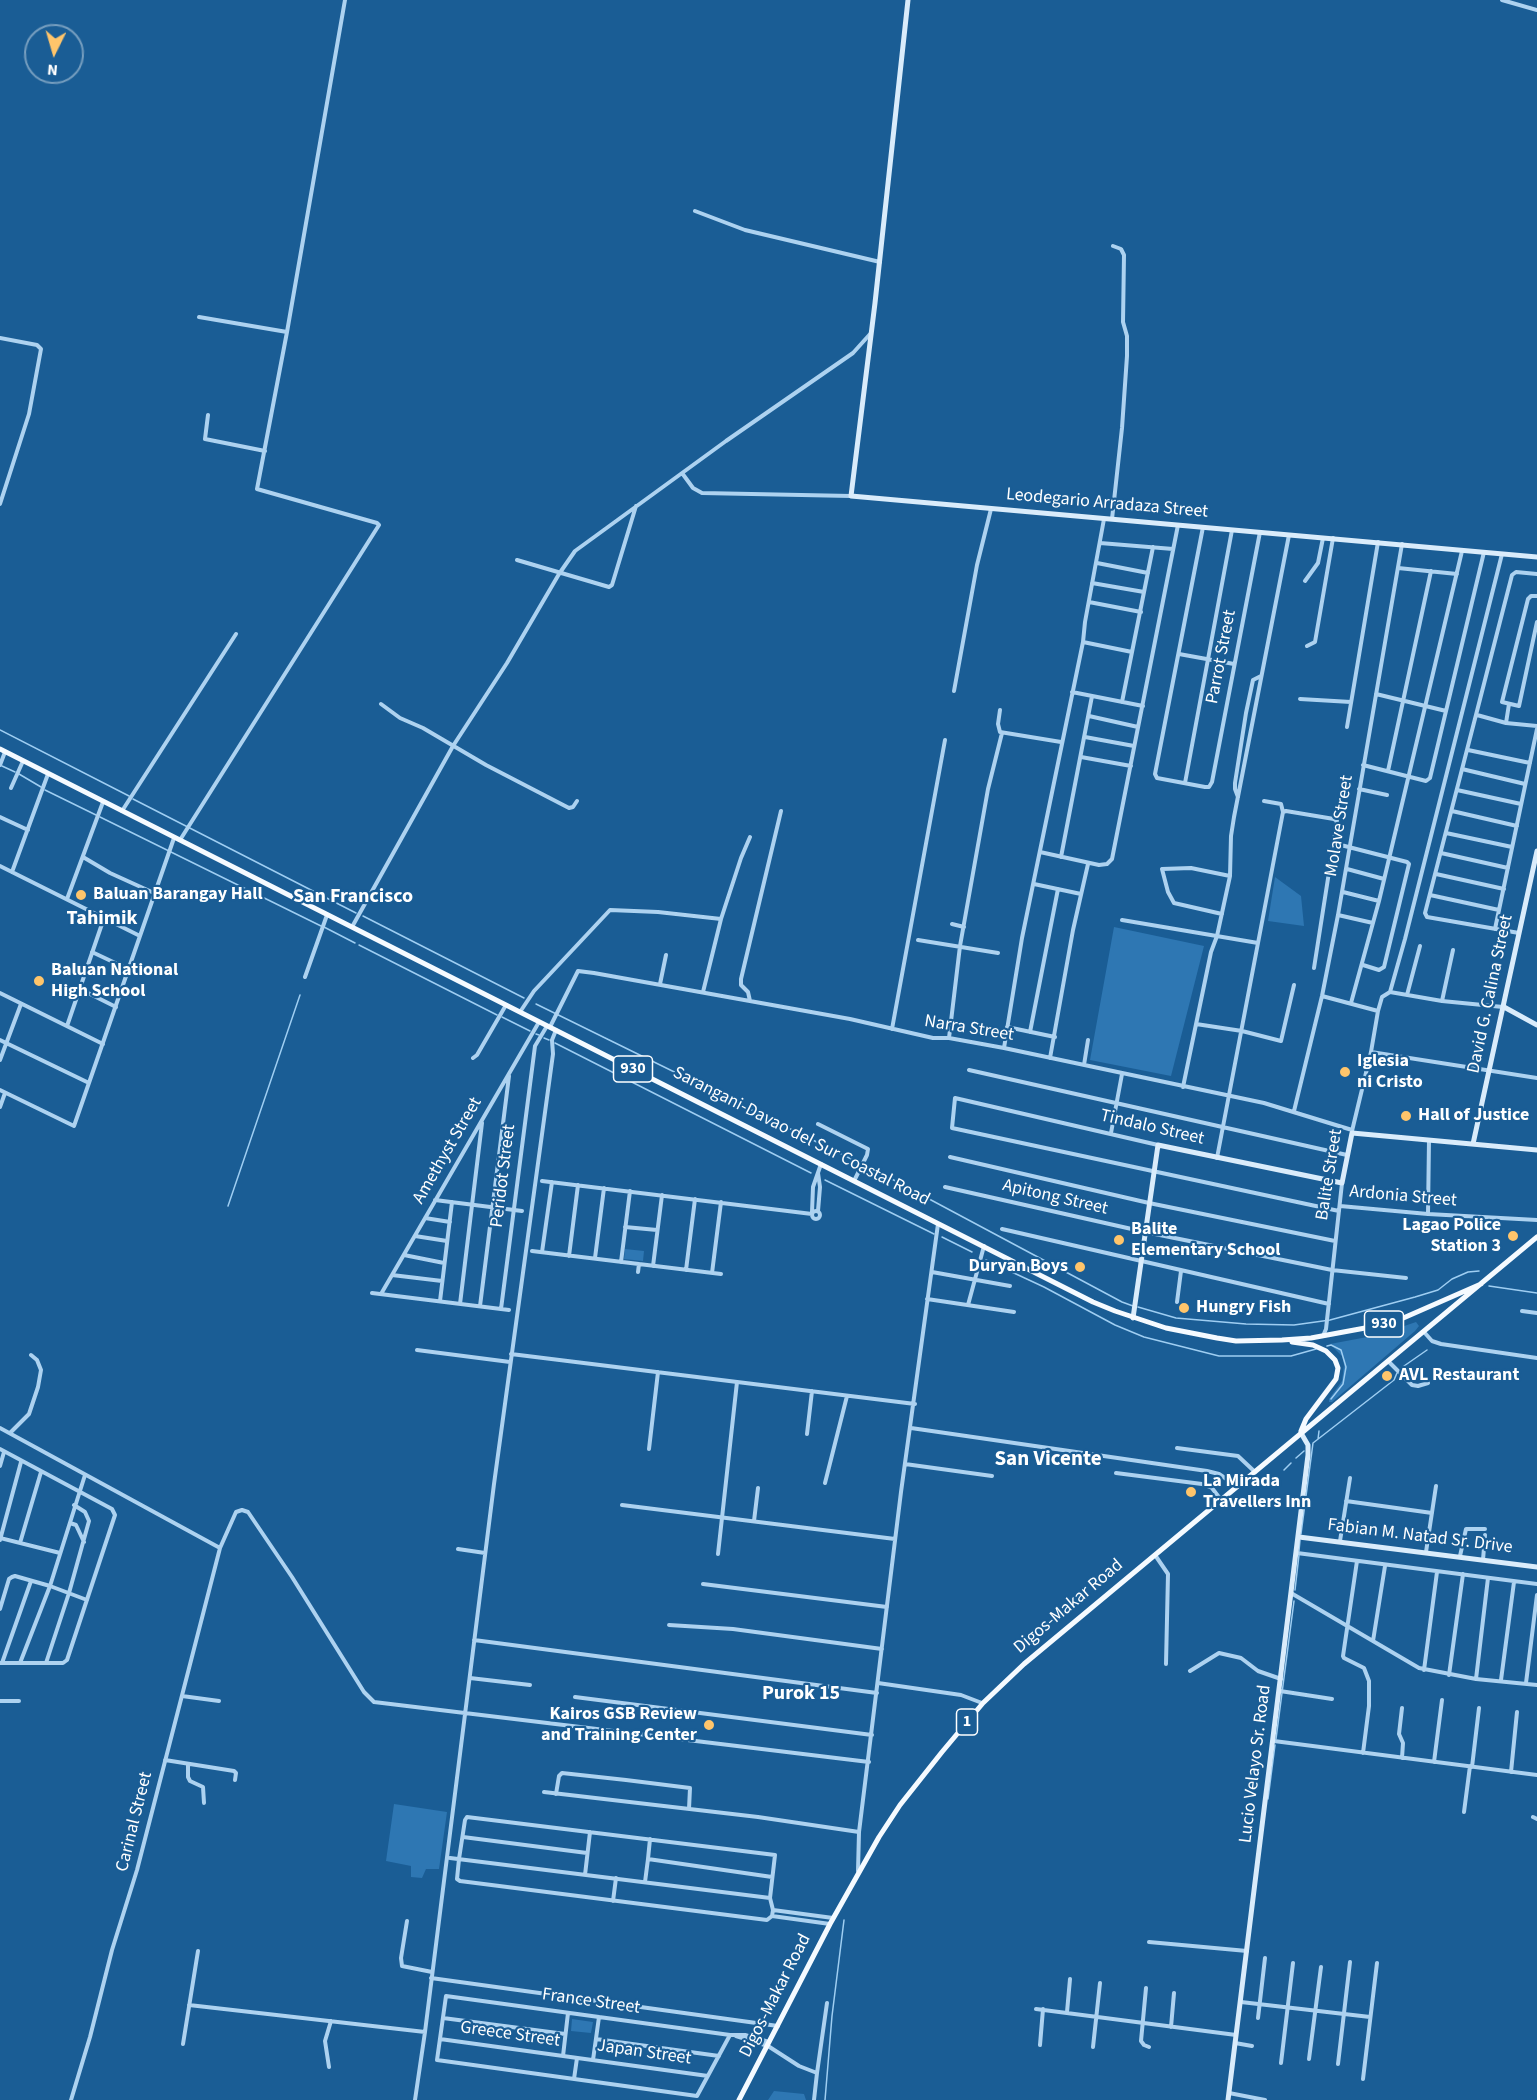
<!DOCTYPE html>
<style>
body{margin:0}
#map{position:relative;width:1537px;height:2100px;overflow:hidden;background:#1a5d95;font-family:"Source Sans 3",sans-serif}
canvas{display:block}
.north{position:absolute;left:24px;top:24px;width:60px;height:60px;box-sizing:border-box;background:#1a5d95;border:2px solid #769ebf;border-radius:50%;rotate:185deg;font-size:16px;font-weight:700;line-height:24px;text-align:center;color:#fff}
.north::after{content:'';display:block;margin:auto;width:21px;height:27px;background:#ffc56b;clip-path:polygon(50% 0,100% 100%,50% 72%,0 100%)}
</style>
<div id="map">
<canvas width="1537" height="2100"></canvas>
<div class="north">N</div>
</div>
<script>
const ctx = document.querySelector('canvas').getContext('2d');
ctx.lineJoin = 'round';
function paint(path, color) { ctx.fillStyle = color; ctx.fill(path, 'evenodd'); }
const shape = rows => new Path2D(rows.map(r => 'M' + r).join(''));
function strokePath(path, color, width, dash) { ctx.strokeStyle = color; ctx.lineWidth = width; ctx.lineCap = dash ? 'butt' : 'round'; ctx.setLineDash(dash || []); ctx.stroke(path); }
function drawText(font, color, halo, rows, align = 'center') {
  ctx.font = font + ' "Source Sans 3",sans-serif'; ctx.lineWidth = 4.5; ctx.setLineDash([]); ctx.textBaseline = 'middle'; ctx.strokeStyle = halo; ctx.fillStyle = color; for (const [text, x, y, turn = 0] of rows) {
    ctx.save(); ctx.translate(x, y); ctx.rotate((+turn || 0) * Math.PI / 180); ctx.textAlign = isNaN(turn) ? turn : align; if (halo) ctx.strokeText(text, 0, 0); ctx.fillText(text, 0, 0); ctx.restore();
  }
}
paint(shape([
 [1275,877,1301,896,1304,926,1268,921],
 [1114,927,1204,946,1171,1076,1090,1060],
 [625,1249,644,1251,643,1261,624,1259],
 [1416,1322,1419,1326,1415,1331,1332,1402,1329,1402,1329,1399,1342,1381,1344,1365,1342,1356,1330,1344,1378,1335],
 [394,1804,447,1812,439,1869,426,1869,422,1878,411,1877,411,1866,386,1861],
 [572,2019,593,2022,591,2033,571,2031],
 [774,2091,804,2094,806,2100,768,2100]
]), '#2e77b3');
strokePath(shape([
 [0,730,129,796],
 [2,766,15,772],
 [19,774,41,787],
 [45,790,96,815],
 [133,799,356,913],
 [100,817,321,926],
 [363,916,524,998],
 [324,927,355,943],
 [359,945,497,1015],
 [536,1004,888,1177,1122,1302,1133,1306],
 [502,1017,530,1031],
 [536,1034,539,1035],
 [544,1038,549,1040],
 [555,1043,811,1173],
 [825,1180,934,1234],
 [228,1206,300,995],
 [942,1237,972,1252],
 [986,1260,1044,1287,1115,1325,1144,1337,1219,1356,1291,1356,1316,1349],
 [1489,1286,1537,1293],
 [1138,1307,1176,1318,1246,1324,1294,1325,1330,1320,1415,1297,1438,1290,1452,1279,1468,1272,1479,1271],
 [1327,1346,1331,1345,1341,1350,1346,1367,1343,1384,1331,1399],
 [1404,1366,1427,1350],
 [1318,1439,1319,1431],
 [1296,1458,1304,1451],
 [1284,1470,1291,1463],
 [1301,1534,1313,1443,1394,1380,1397,1373],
 [1299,1551,1300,1540],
 [1295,1590,1299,1555],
 [1276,1739,1294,1601],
 [1268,1799,1275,1745],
 [825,2100,832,2016,844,1920]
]), '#9fcef2', 1.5);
strokePath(shape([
 [1502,0,1537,10],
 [695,211,745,230,880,262],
 [199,317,287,332],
 [0,338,37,345,41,349,29,414,0,504],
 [208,415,205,439,265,451],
 [682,473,693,488,702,493,851,496],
 [1112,519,1122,428,1127,356,1127,336,1123,322,1124,255,1121,249,1113,246],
 [1203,527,1155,774,1157,778,1205,787,1209,787,1212,782,1260,532],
 [1100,543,1173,549],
 [517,560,609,587,612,585,636,506],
 [1097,563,1148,573],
 [1398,568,1457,574],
 [1305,581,1318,563,1323,538],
 [1092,583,1144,592],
 [1537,596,1531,596,1528,599,1502,702,1519,706,1537,622],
 [1089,602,1141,612],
 [1083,642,1132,652],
 [1307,646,1315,642,1333,538],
 [1179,654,1234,664],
 [954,691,977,565,991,509],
 [1072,692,1143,706],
 [1376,694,1446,711],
 [1300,699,1351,702],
 [1122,702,1153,547],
 [381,704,400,718,423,728,486,765,569,808,573,807,577,801],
 [1000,710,998,724,1000,732,1061,742],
 [1477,715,1506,723,1537,726],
 [1089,716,1138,727],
 [1506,723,1509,704],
 [1347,727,1378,542],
 [1085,737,1134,746],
 [1468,750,1530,763],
 [1081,757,1131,766],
 [0,765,5,752],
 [1363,765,1426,781,1430,778,1484,552],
 [1462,769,1525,784],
 [1388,771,1431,571],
 [1185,783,1232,530],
 [11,788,23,761],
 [1359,789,1387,795],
 [1457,790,1521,804],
 [1238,797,1235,789,1235,783,1246,713,1253,680,1261,676],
 [1264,801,1281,804,1283,812],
 [122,811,236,634],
 [1452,811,1517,826],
 [0,817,28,830],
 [1446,833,1512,847],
 [180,840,379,525,377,523,257,489,287,332,345,0],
 [1333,843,1407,862,1409,864,1384,967,1379,970,1363,965],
 [1040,852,1099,865,1107,864,1112,859,1178,525],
 [1441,853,1508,868],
 [83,857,110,873,154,893],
 [1061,857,1092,696],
 [0,866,140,936],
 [1347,869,1384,879],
 [12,872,48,774],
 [1436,874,1504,889],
 [1034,884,1081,894],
 [1343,892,1379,901],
 [1430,895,1499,910],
 [67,899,103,802],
 [1222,914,1174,903,1168,892,1162,869,1191,868,1230,876],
 [1338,915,1373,923],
 [1122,920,1258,943],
 [952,924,964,927],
 [352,927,453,746,507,663,559,574,575,551,726,441,853,353,871,333],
 [1495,929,1537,729],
 [1519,933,1427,917,1425,913,1512,575,1516,572,1537,574],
 [918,940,998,953],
 [92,952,128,969],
 [305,977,327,915],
 [660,984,666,955],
 [80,989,116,1007],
 [703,992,721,919,741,858,750,837],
 [1390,992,1442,1001,1503,1007],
 [0,993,103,1044],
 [1407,995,1420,946],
 [1322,996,1378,1011],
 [750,1001,748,992,741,985,741,979,781,811],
 [1442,1001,1453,950],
 [1351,1003,1379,901,1462,551],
 [520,1012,534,991,610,910,658,912,721,919],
 [1196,1024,1242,1031,1281,1041,1294,985],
 [67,1026,104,918],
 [550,1027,578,971,594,973,850,1019,933,1038,949,1038,1004,1048,1264,1103,1352,1130],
 [1007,1027,1055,1037],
 [892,1029,945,740],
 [1030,1032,1058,889],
 [949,1038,960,946,988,789,1002,733],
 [0,1040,89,1083],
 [1004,1048,1022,938,1083,642,1085,622,1104,519],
 [1371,1052,1537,1078],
 [473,1058,477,1055,506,1005],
 [1050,1058,1073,930,1088,864],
 [0,1060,21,1004],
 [1084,1065,1088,1040],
 [969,1070,1347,1155],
 [1183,1087,1211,952,1217,936,1230,876,1231,836,1234,817,1289,535],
 [0,1090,74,1126,174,838],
 [0,1107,5,1093],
 [1294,1111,1322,996,1338,915,1402,544],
 [818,1124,868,1149,867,1155,854,1181],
 [1352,1131,1371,1052,1378,1011,1382,997,1390,992,1405,939,1502,554],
 [1111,1133,1122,1074],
 [1158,1145,955,1098,952,1128,1339,1211],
 [950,1157,1149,1203,1335,1241],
 [1217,1158,1283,812,1286,811,1334,819,1337,821,1314,968],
 [818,1173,820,1187,818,1211],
 [542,1181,812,1214],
 [945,1187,1145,1232,1332,1270,1406,1278],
 [435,1200,522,1211],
 [1340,1206,1428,1214,1537,1220],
 '812 1215a4 4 0 1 1 8 0a4 4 0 1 1-8 0Z',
 [812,1212,813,1187,821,1164],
 [1428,1214,1429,1140],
 [425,1218,450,1222],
 [625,1227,657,1230],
 [1002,1229,1329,1304],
 [415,1236,447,1241],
 [532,1251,721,1274],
 [542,1252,552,1182],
 [404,1255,444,1263],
 [569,1256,578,1185],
 [595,1258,604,1188],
 [621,1262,630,1191],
 [653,1266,662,1195],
 [686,1270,695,1199],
 [638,1272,639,1264],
 [932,1272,1010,1286],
 [712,1273,721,1202],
 [392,1275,442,1281],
 [372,1293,509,1310],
 [381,1294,539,1022],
 [927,1299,1014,1312],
 [440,1301,452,1202],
 [1177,1302,1181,1271],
 [460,1304,482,1123],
 [968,1305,984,1246],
 [480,1306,509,1076],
 [501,1309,535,1046,547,1026],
 [1522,1311,1537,1313],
 [1424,1332,1432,1341,1441,1344,1537,1358],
 [1323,1336,1326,1329,1342,1183],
 [417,1350,510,1362],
 [511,1354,915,1404],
 [1388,1361,1412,1385,1418,1386,1428,1383],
 [0,1428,220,1548,236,1512,242,1510,248,1512,292,1577,364,1692,374,1702,869,1762],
 [911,1428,1207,1471,1219,1474,1237,1486],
 [10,1433,29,1414,38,1387,41,1370,37,1360,31,1355],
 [807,1434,812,1391],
 [1177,1448,1238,1456,1255,1472],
 [0,1449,112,1509,115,1515,67,1660,63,1663,46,1663],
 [649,1449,658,1372],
 [905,1464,992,1476],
 [0,1466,4,1452],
 [1116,1473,1202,1484,1212,1488,1221,1500],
 [85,1475,50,1586,87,1600],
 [825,1483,847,1396],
 [1346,1501,1432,1513],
 [622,1505,895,1539],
 [754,1521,758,1488],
 [70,1523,76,1525,84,1542],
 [0,1538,60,1553],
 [0,1540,21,1462],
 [1340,1541,1350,1478],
 [20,1543,41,1472],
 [458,1549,485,1553],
 [1426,1552,1436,1486],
 [1297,1553,1537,1584],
 [718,1554,737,1382],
 [1155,1555,1168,1574,1166,1664],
 [1460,1556,1466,1529,1485,1529],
 [1483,1560,1485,1535],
 [1357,1561,1343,1656,1344,1658,1364,1668,1369,1681,1369,1706,1363,1753],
 [703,1584,887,1607],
 [1291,1593,1419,1668,1476,1679,1537,1685],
 [0,1609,9,1579,12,1577,15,1576,50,1586,20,1663],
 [669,1625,733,1629,882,1649],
 [474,1640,877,1693],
 [1373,1641,1385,1566],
 [0,1663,46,1663,69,1593,89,1521,85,1512,74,1505],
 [2,1663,31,1581],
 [1424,1670,1437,1572],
 [1190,1671,1219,1653,1241,1658,1258,1671,1281,1679],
 [1449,1675,1463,1574],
 [470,1678,530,1685],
 [1476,1679,1488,1578],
 [1501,1680,1514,1582],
 [878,1683,961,1695,982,1703],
 [1526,1683,1537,1595],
 [1280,1691,1332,1699],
 [182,1696,219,1701],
 [575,1697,872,1735],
 [0,1701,19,1701],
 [1274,1741,1537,1775],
 [1402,1758,1403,1743,1399,1734,1402,1708],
 [165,1760,234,1771,236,1773,235,1780],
 [1434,1762,1442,1700],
 [188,1764,188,1777,190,1781,203,1787,204,1803],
 [1472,1767,1479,1708],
 [1511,1772,1517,1712],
 [544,1792,758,1817,859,1832],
 [556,1794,559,1776,562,1773,626,1780,690,1788,689,1809],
 [1464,1812,1470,1766],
 [467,1817,775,1855,770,1898,773,1910,772,1916,767,1920,460,1881,457,1879,459,1859,465,1820,467,1817],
 [1533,1817,1537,1819],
 [463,1837,587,1853],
 [650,1839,648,1859,772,1877],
 [450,1858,770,1898],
 [858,1871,859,1832,901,1492,938,1224],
 [585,1875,590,1832],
 [645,1882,648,1859],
 [613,1901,616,1878],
 [773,1910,833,1918],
 [772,1916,830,1924],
 [407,1921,401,1958,402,1966,432,1972],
 [1149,1942,1247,1951],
 [431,1978,778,2026],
 [1146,1988,1141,2041,1144,2045,1149,2047],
 [1241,2002,1370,2017],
 [189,2005,425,2032],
 [1036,2009,1236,2035],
 [1067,2012,1070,1979],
 [443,2018,565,2034],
 [1258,2018,1265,1958],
 [1171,2027,1174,1993],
 [730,2035,697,2096,437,2060,446,1996,599,2017,730,2035,745,2035,769,2042],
 [736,2036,768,2046,799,2066,817,2073,827,2003],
 [440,2039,708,2076],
 [596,2039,719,2056],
 [1235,2043,1252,2046],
 [183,2044,198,1951],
 [1040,2045,1043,2009],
 [1093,2047,1100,1983],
 [563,2056,568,2013],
 [1309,2059,1321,1967],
 [593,2060,599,2017],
 [1281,2063,1293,1963],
 [1338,2064,1350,1962],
 [329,2067,325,2041,331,2021],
 [574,2079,577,2058],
 [1363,2079,1377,1963],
 [1229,2093,1265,2100],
 [71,2100,90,2037,112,1950,137,1870,220,1548],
 [415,2100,425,2032,494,1484,553,1054,552,1040,556,1030],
 [814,2100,817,2073]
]), '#add2f0', 4);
strokePath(shape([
 [908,0,875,303,851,496,1537,557],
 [1504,1007,1537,1025],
 [1473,1144,1537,851],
 [1133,1318,1158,1145,1342,1183,1352,1133,1537,1150],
 [1299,1537,1537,1567],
 [1228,2100,1308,1455,1308,1445,1301,1433]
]), '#daecfb', 5);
strokePath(shape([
 [0,749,1093,1302,1115,1311,1166,1328,1217,1338,1236,1341,1282,1340,1311,1338,1376,1326,1401,1319,1481,1284],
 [1292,1342,1313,1345,1326,1351,1335,1360,1338,1368,1336,1379,1306,1419,1301,1431],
 [739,2100,830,1924,879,1837,900,1805,942,1752,983,1703,1024,1664,1537,1237]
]), '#f5faff', 5);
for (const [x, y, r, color] of [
 [81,895,6,"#ffc56b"],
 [39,981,6,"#ffc56b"],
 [1345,1072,6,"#ffc56b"],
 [1406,1116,6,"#ffc56b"],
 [1513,1236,6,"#ffc56b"],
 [1119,1240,6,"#ffc56b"],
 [1080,1267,6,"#ffc56b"],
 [1184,1308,6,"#ffc56b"],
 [1387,1376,6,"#ffc56b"],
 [1191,1492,6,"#ffc56b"],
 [709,1725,6,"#ffc56b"]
]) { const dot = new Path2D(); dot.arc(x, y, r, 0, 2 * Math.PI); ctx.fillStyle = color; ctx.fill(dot); strokePath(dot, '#1a5d95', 2); }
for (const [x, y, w] of [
 [633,1069,39],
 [1384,1324,39],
 [967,1722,21]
]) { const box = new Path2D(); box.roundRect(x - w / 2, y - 13, w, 26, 4.5); ctx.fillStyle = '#1a5d95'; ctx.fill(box); strokePath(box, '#fff', 1.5); }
drawText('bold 16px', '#fff', null, [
 ["930",633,1069],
 ["930",1384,1324],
 ["1",967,1722]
]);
drawText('18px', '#fff', '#1a5d95', [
 ["Leodegario Arradaza Street",1107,504,5],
 ["Parrot Street",1222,657,-79],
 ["Molave Street",1340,826,-81],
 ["David G. Calina Street",1491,994,-78],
 ["Narra Street",969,1029,9],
 ["Tindalo Street",1152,1128,13],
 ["Sarangani-Davao del Sur Coastal Road",801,1137,27],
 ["Amethyst Street",448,1151,-60],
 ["Balite Street",1330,1175,-81],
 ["Peridot Street",504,1176,-83],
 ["Ardonia Street",1403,1197,5],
 ["Apitong Street",1055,1198,13],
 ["Fabian M. Natad Sr. Drive",1420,1537,7],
 ["Digos-Makar Road",1069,1607,-40],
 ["Lucio Velayo Sr. Road",1256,1764,-83],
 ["Carinal Street",135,1822,-76],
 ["Digos-Makar Road",776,1996,-63],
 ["France Street",591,2002,8],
 ["Greece Street",510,2035,8],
 ["Japan Street",644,2053,8]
]);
drawText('bold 18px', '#fff', '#1a5d95', [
 ["Baluan Barangay Hall",93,895],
 ["Baluan National",51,971],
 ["High School",51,992],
 ["Iglesia",1357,1062],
 ["ni Cristo",1357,1083],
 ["Hall of Justice",1418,1116],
 ["Lagao Police",1501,1226,"right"],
 ["Station 3",1501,1247,"right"],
 ["Balite",1131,1230],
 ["Elementary School",1131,1251],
 ["Duryan Boys",1068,1267,"right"],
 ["Hungry Fish",1196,1308],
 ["AVL Restaurant",1399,1376],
 ["La Mirada",1203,1482],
 ["Travellers Inn",1203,1503],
 ["Kairos GSB Review",697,1715,"right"],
 ["and Training Center",697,1736,"right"]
], 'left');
drawText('bold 20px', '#fff', '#1a5d95', [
 ["San Francisco",353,898],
 ["Tahimik",102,920],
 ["Purok 15",801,1695]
]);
drawText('bold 21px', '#fff', '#1a5d95', [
 ["San Vicente",1048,1460]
]);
</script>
